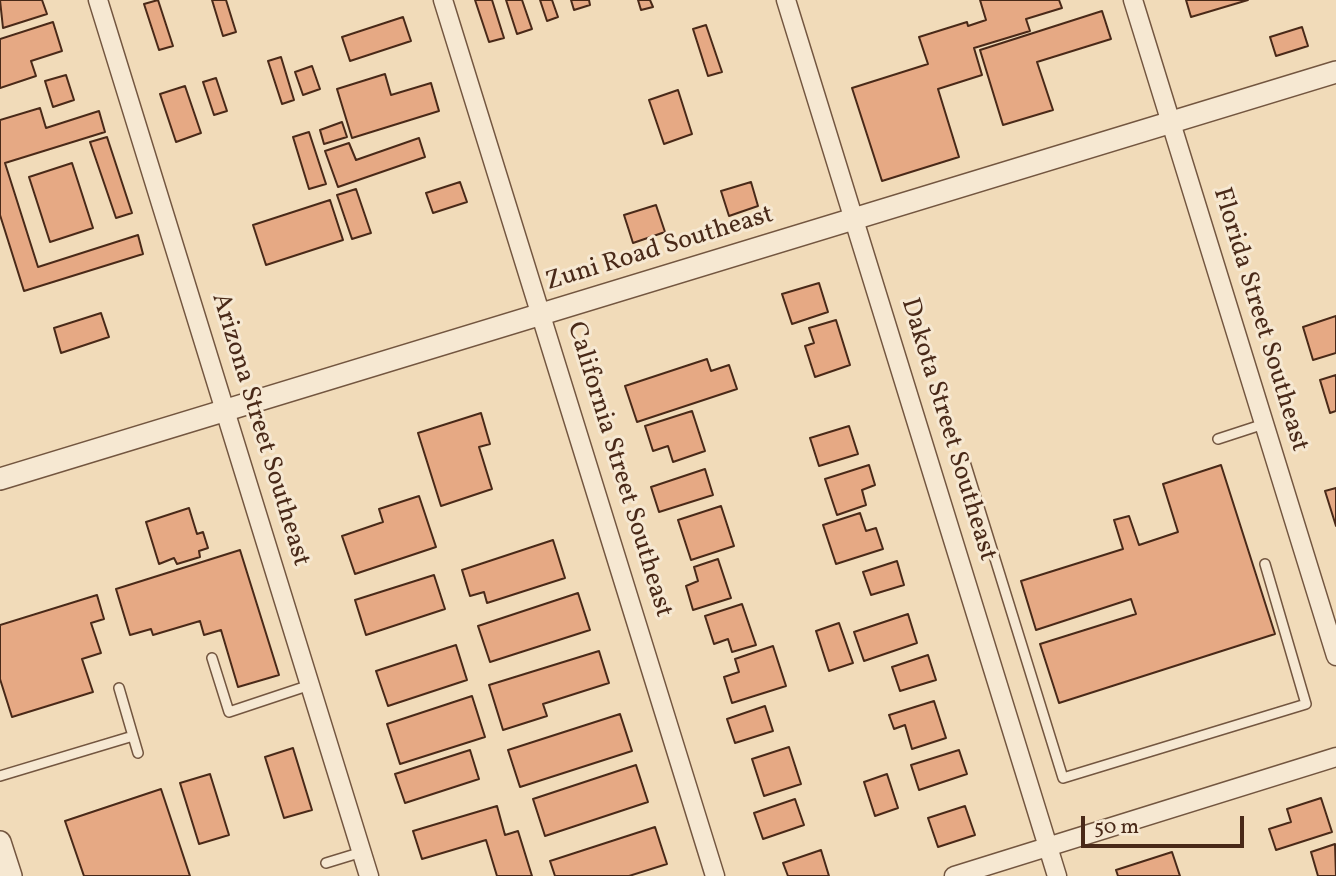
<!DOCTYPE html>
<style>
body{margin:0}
#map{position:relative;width:1336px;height:876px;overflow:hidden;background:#f1dbb9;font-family:Vollkorn,serif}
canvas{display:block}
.scale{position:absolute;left:1081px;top:816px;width:163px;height:32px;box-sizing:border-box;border:4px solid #492918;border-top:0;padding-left:9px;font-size:21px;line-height:24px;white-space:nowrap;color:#492918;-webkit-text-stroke:5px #f6e8d2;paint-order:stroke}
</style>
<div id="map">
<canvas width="1336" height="876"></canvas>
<div class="scale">50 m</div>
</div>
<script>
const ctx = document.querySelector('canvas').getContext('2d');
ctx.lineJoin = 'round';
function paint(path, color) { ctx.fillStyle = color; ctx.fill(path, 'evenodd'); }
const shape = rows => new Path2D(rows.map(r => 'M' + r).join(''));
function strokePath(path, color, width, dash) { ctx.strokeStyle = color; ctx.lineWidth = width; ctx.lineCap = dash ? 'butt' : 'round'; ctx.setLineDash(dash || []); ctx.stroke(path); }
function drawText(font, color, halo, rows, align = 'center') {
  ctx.font = font + ' Vollkorn,serif'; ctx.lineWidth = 6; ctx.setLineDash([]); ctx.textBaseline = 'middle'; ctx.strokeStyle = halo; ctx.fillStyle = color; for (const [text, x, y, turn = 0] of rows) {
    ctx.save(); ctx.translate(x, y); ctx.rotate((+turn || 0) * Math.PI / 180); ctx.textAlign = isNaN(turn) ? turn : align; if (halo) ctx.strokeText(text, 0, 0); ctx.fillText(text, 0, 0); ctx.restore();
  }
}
const building = shape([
 [0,0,42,0,47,14,3,28,0,0],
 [158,0,173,46,159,50,144,4,158,0],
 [212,0,226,0,236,32,223,36,212,0],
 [475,0,492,0,504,38,489,42,475,0],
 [506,0,522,0,532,29,517,34,506,0],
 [540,0,552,0,558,17,547,21,540,0],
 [571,0,589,0,590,5,574,10,571,0],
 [638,0,650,0,653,7,641,10,638,0],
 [980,0,1059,0,1062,8,1026,19,1030,31,974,48,982,75,938,89,959,157,882,181,852,88,928,64,919,37,967,22,968,26,986,20,980,0],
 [1186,0,1248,0,1191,17,1186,0],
 [1102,11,1111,39,1037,62,1053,110,1003,125,980,50,1102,11],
 [403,17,411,41,350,61,342,37,403,17],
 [53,22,62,51,31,61,36,76,0,88,0,39,53,22],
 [706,25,722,72,708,76,693,29,706,25],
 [1302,27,1308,46,1276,56,1270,37,1302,27],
 [281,57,294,100,282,104,268,61,281,57],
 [312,66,320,89,303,95,295,72,312,66],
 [385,74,391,95,431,83,439,111,352,138,337,89,385,74],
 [66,75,74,100,53,107,45,81,66,75],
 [216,78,227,111,214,115,203,82,216,78],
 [185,86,201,133,176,142,160,94,185,86],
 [678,90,692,134,664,144,649,100,678,90],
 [40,108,46,128,99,111,105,132,5,163,38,267,138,235,143,254,24,291,0,215,0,120,40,108],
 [342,122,347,137,324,144,320,130,342,122],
 [309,132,326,184,309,189,293,137,309,132],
 [107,137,132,213,116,218,90,142,107,137],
 [419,138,425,157,338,187,325,151,349,143,356,160,419,138],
 [72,163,93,228,50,242,29,177,72,163],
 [460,182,467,202,433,213,426,193,460,182],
 [751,182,758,206,729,216,721,191,751,182],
 [356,189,371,233,352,239,337,195,356,189],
 [330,200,343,240,266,265,253,225,330,200],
 [656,205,665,232,633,243,624,215,656,205],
 [819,283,828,312,792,324,782,294,819,283],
 [101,313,109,337,61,353,54,328,101,313],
 [1336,316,1336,353,1313,360,1303,327,1336,316],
 [836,320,850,365,815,377,805,346,814,343,809,328,836,320],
 [707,359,711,371,729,365,737,389,637,422,625,386,707,359],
 [1336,375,1336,411,1330,413,1320,380,1336,375],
 [692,411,705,451,673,462,668,446,653,451,645,426,692,411],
 [481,413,490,444,479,447,492,489,441,506,418,433,481,413],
 [849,426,858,454,819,466,810,438,849,426],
 [869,465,875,485,862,490,866,505,837,515,825,479,869,465],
 [1221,465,1275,634,1059,703,1040,644,1136,614,1131,599,1036,630,1021,581,1123,549,1114,520,1129,516,1139,545,1178,532,1163,484,1221,465],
 [705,469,713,495,659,512,651,487,705,469],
 [1336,488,1336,526,1325,491,1336,488],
 [419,496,436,547,355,574,342,536,383,522,379,509,419,496],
 [721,506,734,546,691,560,678,520,721,506],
 [189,508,197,534,203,532,208,548,199,551,200,557,177,564,174,558,159,564,146,522,189,508],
 [860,513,866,531,876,528,883,549,836,564,823,525,860,513],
 [553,540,565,578,487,603,484,592,470,596,462,570,553,540],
 [240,550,279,675,238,687,221,630,204,635,200,621,153,635,151,629,130,635,116,589,240,550],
 [718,559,731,598,693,610,686,586,698,581,694,567,718,559],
 [897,561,904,585,871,595,863,572,897,561],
 [434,575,445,609,366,635,355,600,434,575],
 [578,593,590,630,490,662,478,626,578,593],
 [97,595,104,619,91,623,101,653,82,659,93,692,12,717,0,679,0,625,97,595],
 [742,604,756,645,732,652,728,639,714,644,705,616,742,604],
 [908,614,917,643,864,661,854,632,908,614],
 [839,623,853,663,829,671,816,631,839,623],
 [456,645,467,680,388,706,376,671,456,645],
 [773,646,786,686,732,703,724,677,739,672,735,659,773,646],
 [599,651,609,683,543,704,547,716,503,730,489,685,599,651],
 [928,655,936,680,900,691,892,667,928,655],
 [472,696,485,737,400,764,387,724,472,696],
 [934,701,946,738,912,749,905,725,894,729,889,715,934,701],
 [765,706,773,731,735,743,727,719,765,706],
 [620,714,632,751,520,787,508,750,620,714],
 [789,747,801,784,764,796,752,759,789,747],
 [293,748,312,810,284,818,265,757,293,748],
 [470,750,479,779,405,803,395,774,470,750],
 [959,750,967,774,919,790,911,765,959,750],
 [636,765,648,802,545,836,533,799,636,765],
 [210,774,229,835,199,844,180,783,210,774],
 [887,774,898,808,875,816,864,782,887,774],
 [161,789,190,876,84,876,65,821,161,789],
 [1321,798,1332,832,1276,850,1269,829,1291,822,1287,809,1321,798],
 [795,799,804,825,763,839,754,813,795,799],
 [497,806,505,835,518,831,532,876,497,876,486,840,422,859,413,831,497,806],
 [965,806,975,835,938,847,928,818,965,806],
 [655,827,667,864,629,876,555,876,550,861,655,827],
 [1335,844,1336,876,1318,876,1311,852,1335,844],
 [821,850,829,876,788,876,783,863,821,850],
 [1172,852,1180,876,1118,876,1116,870,1172,852]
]);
paint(building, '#e6a984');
strokePath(building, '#492918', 2);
const service = shape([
 [1218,439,1264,424],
 [965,462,1063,778,1306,704,1265,564],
 [212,658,229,712,310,685],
 [133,736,138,753],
 [0,776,133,736,119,688],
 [326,863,362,852]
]);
const minor = shape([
 [98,0,369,876],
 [443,0,715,876],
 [786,0,1057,876],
 [1133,0,1336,656],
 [954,876,1336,757]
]);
const tertiary = shape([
 [0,479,1336,72],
 [0,842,11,876]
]);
strokePath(service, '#735640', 12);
strokePath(minor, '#735640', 21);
strokePath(tertiary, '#735640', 24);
strokePath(service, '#f6e8d2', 9);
strokePath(minor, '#f6e8d2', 18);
strokePath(tertiary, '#f6e8d2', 21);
drawText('26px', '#492918', '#f6e8d2', [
 ["Zuni Road Southeast",660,250,-17],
 ["Florida Street Southeast",1259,320,73],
 ["Arizona Street Southeast",259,430,73],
 ["Dakota Street Southeast",947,430,73],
 ["California Street Southeast",618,470,73]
]);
</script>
